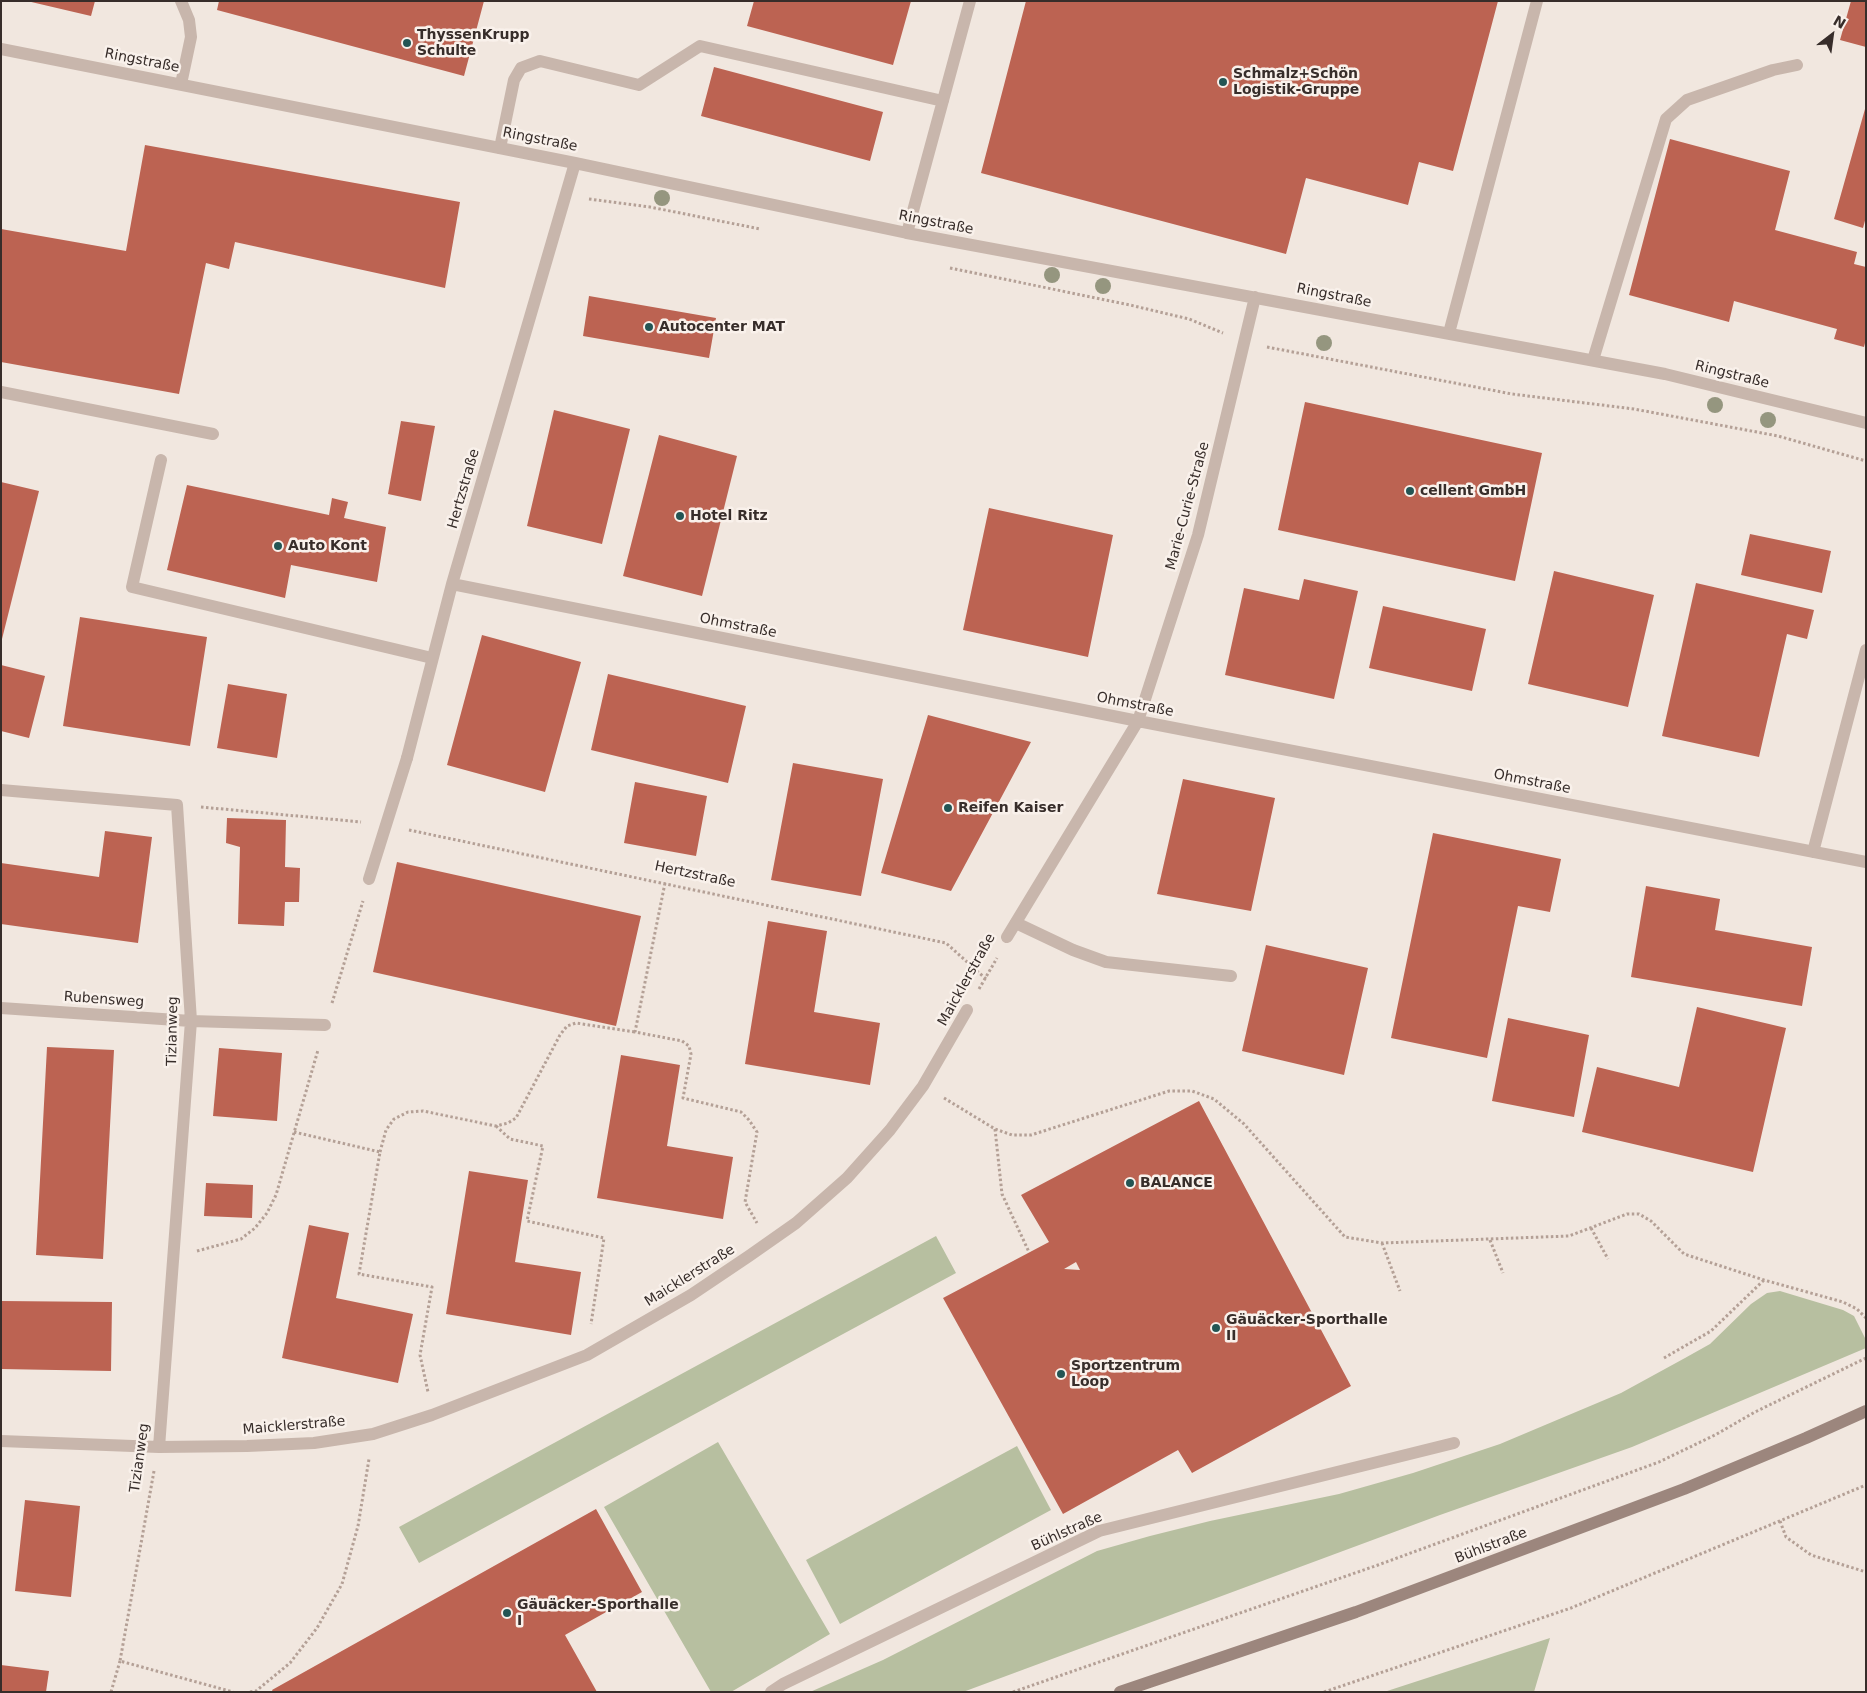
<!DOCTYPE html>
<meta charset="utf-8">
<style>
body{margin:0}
#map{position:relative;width:1867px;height:1693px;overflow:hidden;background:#f1e7df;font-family:"DejaVu Sans",sans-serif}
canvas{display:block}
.frame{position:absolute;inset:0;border:2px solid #372d2a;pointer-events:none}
.north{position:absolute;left:1807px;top:10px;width:50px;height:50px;-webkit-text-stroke:4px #f9f1eb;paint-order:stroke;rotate:30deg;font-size:14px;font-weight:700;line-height:20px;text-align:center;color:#372d2a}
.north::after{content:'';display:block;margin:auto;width:18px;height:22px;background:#372d2a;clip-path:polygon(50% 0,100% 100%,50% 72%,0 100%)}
</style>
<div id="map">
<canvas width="1867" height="1693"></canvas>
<div class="frame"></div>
<div class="north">N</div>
</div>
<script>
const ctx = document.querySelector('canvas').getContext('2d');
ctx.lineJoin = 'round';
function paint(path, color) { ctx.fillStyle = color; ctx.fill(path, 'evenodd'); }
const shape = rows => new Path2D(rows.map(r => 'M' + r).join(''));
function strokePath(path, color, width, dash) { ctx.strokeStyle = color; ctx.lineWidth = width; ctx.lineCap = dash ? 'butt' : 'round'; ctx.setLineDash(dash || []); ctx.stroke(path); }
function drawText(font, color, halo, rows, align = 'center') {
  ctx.font = font + ' "DejaVu Sans",sans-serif'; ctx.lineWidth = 5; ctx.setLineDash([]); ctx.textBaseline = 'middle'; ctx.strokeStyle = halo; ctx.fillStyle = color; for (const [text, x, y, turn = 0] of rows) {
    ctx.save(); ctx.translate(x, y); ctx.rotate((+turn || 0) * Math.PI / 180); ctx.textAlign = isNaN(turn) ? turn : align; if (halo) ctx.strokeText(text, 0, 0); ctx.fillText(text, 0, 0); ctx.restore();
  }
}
paint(shape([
 [936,1236,956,1273,419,1563,399,1527],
 [1780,1291,1843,1310,1854,1316,1866,1340,1866,1348,1632,1447,1440,1515,963,1692,810,1692,883,1660,1097,1551,1150,1536,1210,1521,1339,1494,1413,1473,1500,1444,1621,1393,1685,1358,1710,1344,1751,1304,1767,1293],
 [718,1442,830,1634,731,1692,711,1692,604,1507],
 [1017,1446,1051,1510,840,1624,806,1560],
 [1550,1638,1534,1692,1384,1692]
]), '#b7bfa0');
paint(shape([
 [27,1,95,1,91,16],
 [219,1,484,1,464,76,217,10],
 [754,1,911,1,893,65,747,26],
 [1026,1,1498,1,1453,171,1419,162,1408,205,1306,178,1286,254,981,173],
 [1851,1,1866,1,1866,47,1840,40],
 [714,67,883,112,870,161,701,116],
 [1865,109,1866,217,1863,228,1834,219],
 [1670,139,1790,171,1775,230,1857,252,1854,264,1866,267,1866,339,1864,347,1834,339,1837,329,1734,301,1729,322,1629,295],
 [145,145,460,202,445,288,235,242,229,269,206,263,179,394,1,362,1,229,126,251],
 [589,296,716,318,709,358,583,336],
 [1305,402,1542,453,1515,581,1278,530],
 [554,410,630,429,602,544,527,526],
 [401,421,435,426,421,501,388,494],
 [659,435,737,456,702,596,623,576],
 [1,482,39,491,2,639,1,639],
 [187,485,329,515,332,498,348,502,344,518,386,527,377,582,291,565,285,598,167,570],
 [989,508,1113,535,1088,657,963,630],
 [1750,534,1831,551,1822,593,1741,575],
 [1554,571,1654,595,1628,707,1528,684],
 [1304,579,1358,591,1334,699,1225,675,1244,588,1299,600],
 [1696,583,1814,610,1807,639,1787,634,1759,757,1662,736],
 [1383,606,1486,629,1472,691,1369,668],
 [80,617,207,637,190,746,63,726],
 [482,635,581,662,545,792,447,765],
 [1,665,45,676,29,738,1,731],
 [608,674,746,706,728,783,591,750],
 [228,684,287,694,277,758,217,748],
 [928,715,1031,742,951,891,881,873],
 [793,763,883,779,861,896,771,880],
 [1183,779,1275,798,1251,911,1157,894],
 [635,782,707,796,696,856,624,843],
 [227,818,286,820,285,867,300,868,299,902,285,902,284,926,238,924,240,847,226,843],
 [105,831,152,837,138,943,1,924,1,863,99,877],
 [1433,833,1561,859,1550,912,1518,906,1487,1058,1391,1038],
 [397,862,641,916,616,1026,373,972],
 [1646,886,1720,899,1715,930,1812,947,1802,1006,1631,977],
 [768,921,827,931,814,1012,880,1023,870,1085,745,1064],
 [1266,945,1368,968,1344,1075,1242,1051],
 [1697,1007,1786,1028,1753,1172,1582,1132,1597,1067,1679,1087],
 [1508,1018,1589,1035,1574,1117,1492,1101],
 [47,1047,114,1050,103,1259,36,1255],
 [219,1048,282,1053,277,1121,213,1116],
 [621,1055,680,1065,667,1146,733,1157,723,1219,597,1198],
 [1199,1101,1351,1386,1192,1473,1178,1450,1063,1514,943,1298,1049,1242,1021,1195],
 [1076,1262,1080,1270,1064,1269],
 [469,1171,528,1180,515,1262,581,1272,571,1335,446,1314],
 [206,1183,253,1185,252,1218,204,1216],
 [309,1225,349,1233,336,1298,413,1314,398,1383,282,1358],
 [1,1301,112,1302,111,1371,1,1369],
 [25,1500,80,1506,71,1597,15,1591],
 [596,1509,642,1592,565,1635,597,1692,273,1692,272,1690],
 [1,1665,49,1671,46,1692,1,1692]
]), '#bc6352');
strokePath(shape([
 [589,199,650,207,760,229],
 [950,268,1130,305,1189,319,1223,333],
 [1267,347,1512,394,1634,409,1778,436,1866,461],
 [201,807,361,822],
 [409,830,946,943,986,979],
 [665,883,635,1032,682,1041,689,1046,691,1054,683,1098,741,1112,749,1120,757,1132,745,1202,757,1223],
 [979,989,997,958],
 [332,1003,363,901],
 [944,1098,995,1129,1012,1135,1031,1135,1169,1091,1192,1091,1214,1099,1244,1124,1345,1237,1382,1243,1569,1236,1627,1214,1639,1214,1651,1221,1684,1254,1764,1280,1843,1302,1857,1309,1866,1318],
 [496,1126,510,1139,543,1146,527,1221,604,1238,591,1324],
 [995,1129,1002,1194,1029,1252],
 [294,1132,380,1152,359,1274,432,1287,420,1355,428,1392],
 [380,1152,386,1130,394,1119,408,1112,423,1111,496,1126,508,1123,516,1118,560,1035,567,1026,576,1023,635,1032],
 [1591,1228,1608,1259],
 [1490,1240,1503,1273],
 [1382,1243,1400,1291],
 [197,1251,241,1239,255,1228,267,1213,276,1195,318,1050],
 [1664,1358,1711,1331,1764,1280],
 [154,1471,120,1661,233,1692],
 [1780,1521,1786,1537,1811,1555,1866,1572],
 [111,1692,120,1661],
 [250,1692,256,1691,290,1663,317,1628,342,1584,358,1526,369,1459],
 [1013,1692,1378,1565,1659,1462,1715,1435,1755,1412,1866,1358],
 [1324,1692,1571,1608,1866,1485]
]), '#b4a096', 3, [2.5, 2.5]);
strokePath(shape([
 [181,1,189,20,191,37,181,84],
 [500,148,514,80,521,68,540,61,639,85,700,46,943,101],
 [907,233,970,1],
 [1449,333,1537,1],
 [1593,360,1666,119,1687,100,1773,70,1797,65],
 [1,392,213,434],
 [161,460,132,587,432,658],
 [369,879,407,758],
 [1016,923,1073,950,1106,962,1231,976],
 [771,1692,783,1684,1099,1531,1454,1443]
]), '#c8b6ac', 12);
strokePath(shape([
 [1,49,575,163,907,233,1665,374,1866,423],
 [452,584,1138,721,1866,862],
 [407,758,452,584,575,163],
 [1,790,177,805,191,1021,159,1447],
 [1813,852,1866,650],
 [1007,937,1138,721,1198,535,1255,297],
 [1,1008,191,1021,325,1025],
 [1,1441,159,1447,247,1446,314,1443,373,1434,432,1415,587,1355,691,1295,749,1256,796,1223,847,1178,890,1130,923,1086,967,1010]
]), '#c8b6ac', 12);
strokePath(shape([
 [1120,1692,1356,1612,1684,1489,1806,1438,1866,1411]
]), '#9c867d', 12);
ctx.fillStyle = '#95967f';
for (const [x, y] of [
 [662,198],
 [1052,275],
 [1103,286],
 [1324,343],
 [1715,405],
 [1768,420]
]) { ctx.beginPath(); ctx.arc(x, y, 8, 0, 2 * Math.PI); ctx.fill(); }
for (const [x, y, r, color] of [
 [407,43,5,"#235554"],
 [1223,82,5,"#235554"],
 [649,327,5,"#235554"],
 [1410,491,5,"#235554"],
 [680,516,5,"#235554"],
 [278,546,5,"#235554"],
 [948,808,5,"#235554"],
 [1130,1183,5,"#235554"],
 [1216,1328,5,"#235554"],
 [1061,1374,5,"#235554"],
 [507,1613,5,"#235554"]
]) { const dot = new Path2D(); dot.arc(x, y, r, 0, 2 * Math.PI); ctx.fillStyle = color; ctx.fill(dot); strokePath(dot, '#f9f1eb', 2); }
drawText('bold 14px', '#372d2a', '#f9f1eb', [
 ["ThyssenKrupp",417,35],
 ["Schulte",417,51],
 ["Schmalz+Schön",1233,74],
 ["Logistik-Gruppe",1233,90],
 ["Autocenter MAT",659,327],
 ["cellent GmbH",1420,491],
 ["Hotel Ritz",690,516],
 ["Auto Kont",288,546],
 ["Reifen Kaiser",958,808],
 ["BALANCE",1140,1183],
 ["Gäuäcker-Sporthalle",1226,1320],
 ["II",1226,1336],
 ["Sportzentrum",1071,1366],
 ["Loop",1071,1382],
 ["Gäuäcker-Sporthalle",517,1605],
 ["I",517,1621]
], 'left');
drawText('14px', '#372d2a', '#f9f1eb', [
 ["Ringstraße",142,61,11],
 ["Ringstraße",540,140,11],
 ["Ringstraße",936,223,11],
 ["Ringstraße",1334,296,11],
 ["Ringstraße",1732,375,14],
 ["Hertzstraße",464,489,-74],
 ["Marie-Curie-Straße",1188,506,-75],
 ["Ohmstraße",738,626,11],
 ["Ohmstraße",1135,705,11],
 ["Ohmstraße",1532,782,11],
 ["Hertzstraße",695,875,12],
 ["Maicklerstraße",967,980,-61],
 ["Rubensweg",104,1000,4],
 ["Tizianweg",173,1031,-89],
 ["Maicklerstraße",690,1276,-32],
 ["Maicklerstraße",294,1426,-5],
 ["Tizianweg",140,1458,-82],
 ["Bühlstraße",1067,1532,-24],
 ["Bühlstraße",1491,1546,-21]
]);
</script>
